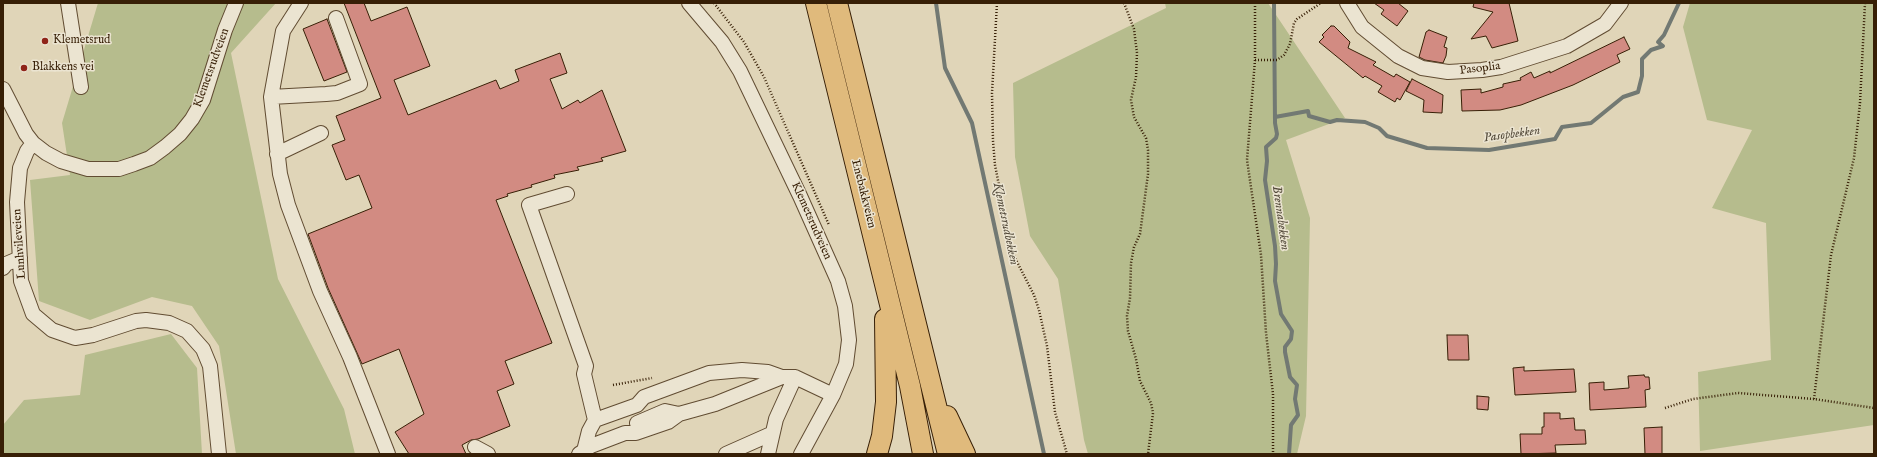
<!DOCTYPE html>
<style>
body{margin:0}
#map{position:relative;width:1877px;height:457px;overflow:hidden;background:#e0d5b8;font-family:"IM FELL English",serif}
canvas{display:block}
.frame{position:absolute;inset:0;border:4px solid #371f06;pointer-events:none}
</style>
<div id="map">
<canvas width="1877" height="457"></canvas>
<div class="frame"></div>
</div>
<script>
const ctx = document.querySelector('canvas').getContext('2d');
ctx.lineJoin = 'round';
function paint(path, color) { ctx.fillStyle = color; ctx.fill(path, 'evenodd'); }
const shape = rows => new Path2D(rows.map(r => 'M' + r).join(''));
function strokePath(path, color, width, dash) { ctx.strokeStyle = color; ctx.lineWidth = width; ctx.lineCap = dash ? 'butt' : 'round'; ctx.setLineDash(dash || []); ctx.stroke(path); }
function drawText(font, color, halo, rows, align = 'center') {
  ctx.font = font + ' "IM FELL English",serif'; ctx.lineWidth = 3; ctx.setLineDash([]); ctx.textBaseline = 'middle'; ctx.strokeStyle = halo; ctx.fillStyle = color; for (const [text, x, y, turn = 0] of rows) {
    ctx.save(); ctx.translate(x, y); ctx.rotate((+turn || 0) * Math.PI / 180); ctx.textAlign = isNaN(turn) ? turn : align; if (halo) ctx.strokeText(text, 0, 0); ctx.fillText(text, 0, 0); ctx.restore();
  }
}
paint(shape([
 [98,3,276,3,231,53,278,279,344,409,355,454,236,454,219,346,192,306,152,297,90,320,39,301,30,180,70,175,62,123],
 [1165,3,1268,3,1345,118,1286,140,1310,218,1306,416,1297,454,1088,454,1084,440,1058,279,1030,236,1015,157,1013,83,1166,8],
 [1690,3,1874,3,1874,425,1700,451,1698,372,1771,360,1766,223,1712,208,1752,130,1707,120,1683,27],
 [171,334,197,368,202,454,3,454,3,425,24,400,80,395,85,355]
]), '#b6bc8d');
strokePath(shape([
 [936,3,945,68,972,123,1044,454],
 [1274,3,1275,123,1277,134,1276,138,1266,147,1267,161,1265,180,1275,246,1276,264,1275,281,1281,314,1292,331,1291,339,1285,347,1285,352,1290,377,1297,385,1295,399,1298,415,1291,425,1289,454],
 [1275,117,1308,111,1309,116,1330,122,1337,120,1365,122,1379,128,1387,136,1427,148,1489,150,1555,139,1562,127,1591,123,1623,97,1638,92,1642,76,1642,59,1651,50,1663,46,1658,42,1664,35,1679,3]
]), '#727973', 4);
const building = shape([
 [344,3,364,3,371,21,407,7,430,66,394,80,408,115,496,80,500,89,519,81,515,70,560,53,567,73,550,79,562,109,578,100,580,103,602,90,626,151,601,158,603,161,577,167,579,170,554,175,555,178,531,185,532,187,507,194,508,196,496,200,552,343,505,361,514,384,497,391,510,426,478,439,471,440,462,445,466,454,409,454,395,432,424,414,399,349,362,364,328,288,308,234,372,208,359,175,346,180,332,145,345,140,336,116,381,98,344,3],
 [1374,3,1398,3,1408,11,1397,26,1381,14,1384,10,1374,3],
 [1474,3,1509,3,1518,41,1492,48,1486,36,1471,39,1493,12,1473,7,1474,3],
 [327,19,347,72,324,81,303,29,327,19],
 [1331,26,1334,26,1350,42,1348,48,1376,62,1373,65,1394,77,1396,74,1410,82,1400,100,1397,98,1395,102,1378,92,1382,86,1365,76,1363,78,1319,42,1324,37,1322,35,1331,26],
 [1429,30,1447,37,1444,47,1447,48,1446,56,1443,63,1425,60,1419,57,1426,32,1429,30],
 [1624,37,1630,49,1617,55,1620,62,1573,85,1521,105,1500,110,1462,111,1461,90,1481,89,1481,93,1503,87,1503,84,1521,80,1520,78,1531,72,1534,78,1550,71,1550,73,1624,37],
 [1412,79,1443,95,1442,113,1423,112,1424,100,1406,91,1412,79],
 [1447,335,1468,335,1469,360,1448,360,1447,335],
 [1524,367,1524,371,1574,369,1576,392,1515,395,1513,368,1524,367],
 [1644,375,1645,377,1649,377,1650,389,1645,390,1646,407,1590,410,1589,383,1604,382,1604,390,1629,388,1628,376,1644,375],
 [1477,396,1489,397,1488,410,1477,409,1477,396],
 [1544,413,1560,413,1560,419,1574,418,1575,430,1585,430,1586,444,1555,445,1556,453,1521,454,1520,434,1542,434,1542,427,1544,427,1544,413],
 [1662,427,1662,454,1645,454,1644,428,1662,427]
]);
paint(building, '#d28b82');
strokePath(building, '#371f06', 1);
const minor = shape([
 [68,3,81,87],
 [301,3,283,31,271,97,280,174,288,205,320,291,350,357,388,454],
 [689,3,722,42,740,71,800,196,838,281,845,306,849,340,846,364,833,395,801,454],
 [1347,3,1362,27,1398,56,1422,68,1448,72,1482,70,1501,67,1567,46,1605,24,1621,3],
 [3,89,26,134,33,143,46,153,61,161,88,169,119,169,134,164,150,158,165,147,180,134,192,119,203,100,225,30,236,3],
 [271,97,326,94,337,93,360,84,336,18],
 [33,143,27,151,20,168,17,202,21,281,33,314,52,330,75,338,93,335,136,321,146,320,169,323,187,331,203,349,210,366,219,454],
 [277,154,321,133],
 [567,194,529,205,586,366,584,374,595,420,637,405,644,397,709,373,742,370,768,372,782,377],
 [3,268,6,264,20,258],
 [637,423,665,411,679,414],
 [475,447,488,454],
 [584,451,589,431,595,420],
 [579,454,591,446,625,433,636,433,668,422,679,414,715,404,782,377,795,377,833,395],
 [726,454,771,434],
 [768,454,776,419,795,377]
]);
const highway = shape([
 [816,3,910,386,923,454],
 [837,3,948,454],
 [947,416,965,454],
 [877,454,882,436,886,402,885,319]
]);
strokePath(minor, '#614c32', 16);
strokePath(highway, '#371f06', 22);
strokePath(shape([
 [714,3,744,42,764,77,829,225],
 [997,3,992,93,993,141,995,165,1010,242,1015,258,1034,295,1039,310,1047,346,1055,412,1067,454],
 [1124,3,1134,29,1137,53,1136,77,1131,100,1134,117,1146,138,1148,150,1148,174,1140,234,1134,247,1131,263,1130,298,1127,316,1128,331,1136,359,1140,381,1151,403,1153,413,1148,454],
 [1255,3,1255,60,1247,160,1261,255,1266,333,1273,394,1273,454],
 [1255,60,1277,60,1284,55,1290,44,1294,23,1297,19,1321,3],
 [613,385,652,378],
 [1814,399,1831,255,1854,158,1860,103,1865,3],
 [1665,408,1693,399,1738,393,1814,399,1874,408]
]), '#371f06', 2.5, [1, 2]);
strokePath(minor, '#ebe4d1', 14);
strokePath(highway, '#e0ba7c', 20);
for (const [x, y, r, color] of [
 [45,41,4,"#8f2418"],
 [24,68,4,"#8f2418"]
]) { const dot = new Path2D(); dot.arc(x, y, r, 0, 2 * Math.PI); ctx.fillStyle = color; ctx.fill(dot); strokePath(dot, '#ebe4d1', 1.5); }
drawText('12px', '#371f06', '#ebe4d1', [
 ["Klemetsrud",53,41],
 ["Blakkens vei",32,68]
], 'left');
drawText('12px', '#371f06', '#ebe4d1', [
 ["Klemetsrudveien",212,68,-70],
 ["Pasoplia",1480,69,-7],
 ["Enebakkveien",863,194,76],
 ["Klemetsrudveien",811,221,66],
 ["Lunhvileveien",20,244,-94]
]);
drawText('italic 13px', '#554c3c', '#ebe4d1', [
 ["Pasopbekken",1512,135,-8],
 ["Brennabekken",1280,218,82],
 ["Klemetsrudbekken",1005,224,78]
]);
</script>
